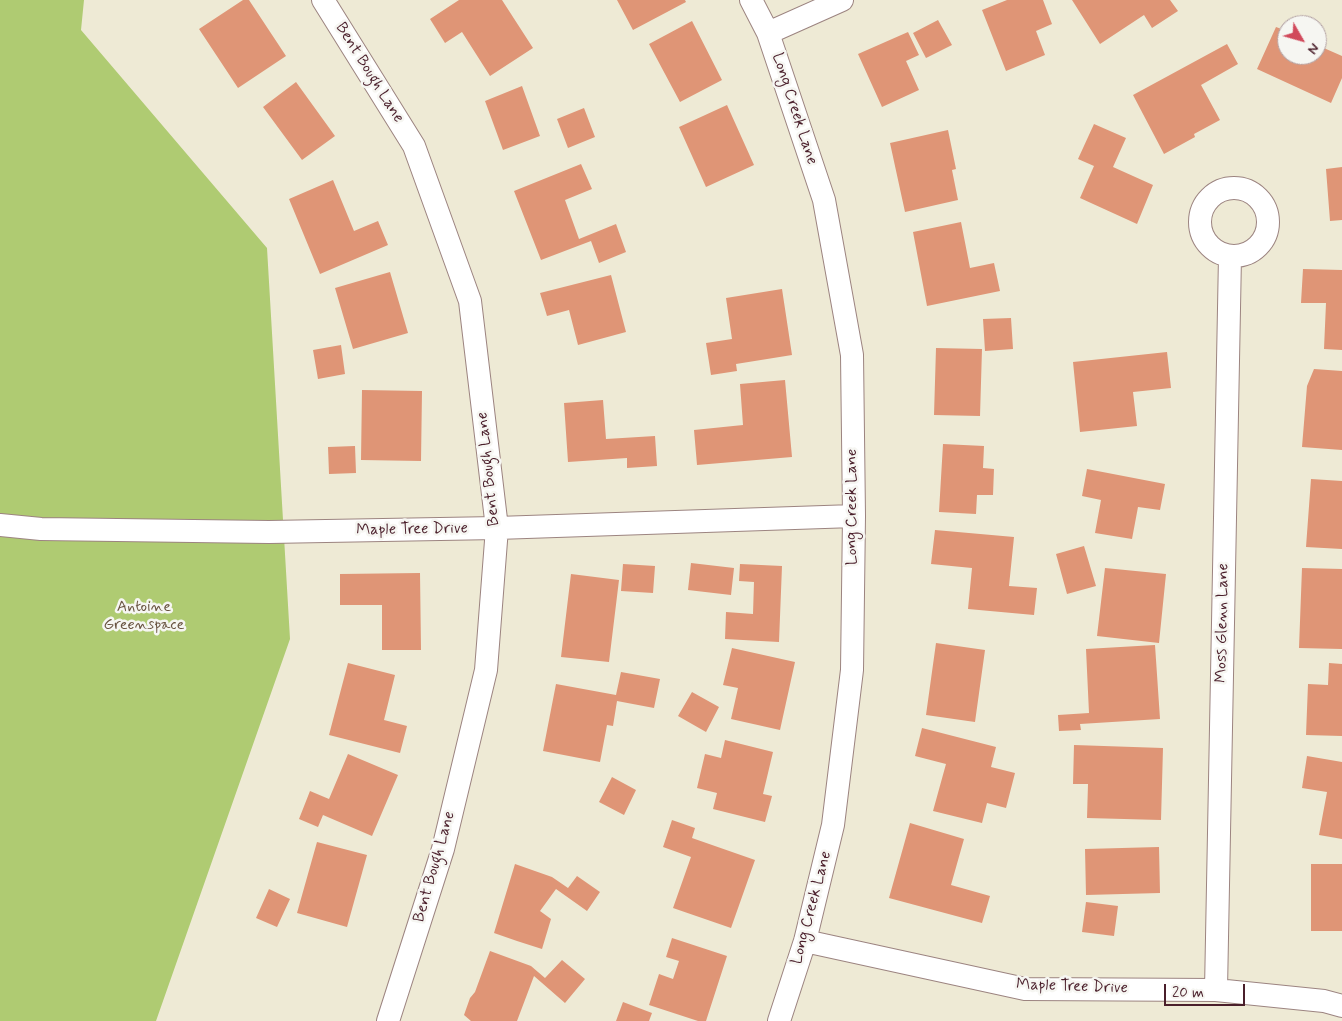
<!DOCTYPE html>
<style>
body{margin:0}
#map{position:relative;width:1342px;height:1021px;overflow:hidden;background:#eeead5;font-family:Mynerve,sans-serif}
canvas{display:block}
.north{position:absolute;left:1277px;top:15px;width:50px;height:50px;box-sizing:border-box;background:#f6f6f2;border:1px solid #b1a0a2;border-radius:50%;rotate:128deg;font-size:14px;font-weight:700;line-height:20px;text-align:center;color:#4a1f2b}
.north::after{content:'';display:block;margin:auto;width:18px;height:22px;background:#d1495b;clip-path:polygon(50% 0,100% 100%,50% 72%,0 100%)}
.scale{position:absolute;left:1164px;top:984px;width:81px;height:22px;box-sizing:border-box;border:2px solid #4a1f2b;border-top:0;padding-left:6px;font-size:15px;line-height:18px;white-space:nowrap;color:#4a1f2b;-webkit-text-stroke:4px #f6f6f2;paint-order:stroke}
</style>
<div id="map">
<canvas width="1342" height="1021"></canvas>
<div class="north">N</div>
<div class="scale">20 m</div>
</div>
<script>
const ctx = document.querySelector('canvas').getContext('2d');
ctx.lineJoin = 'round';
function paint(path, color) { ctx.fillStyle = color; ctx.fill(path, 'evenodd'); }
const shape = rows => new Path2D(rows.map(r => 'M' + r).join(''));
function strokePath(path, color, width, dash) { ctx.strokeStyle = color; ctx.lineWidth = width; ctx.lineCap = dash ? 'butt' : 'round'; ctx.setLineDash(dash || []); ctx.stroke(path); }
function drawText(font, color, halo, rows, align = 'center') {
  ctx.font = font + ' Mynerve,sans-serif'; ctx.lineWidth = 5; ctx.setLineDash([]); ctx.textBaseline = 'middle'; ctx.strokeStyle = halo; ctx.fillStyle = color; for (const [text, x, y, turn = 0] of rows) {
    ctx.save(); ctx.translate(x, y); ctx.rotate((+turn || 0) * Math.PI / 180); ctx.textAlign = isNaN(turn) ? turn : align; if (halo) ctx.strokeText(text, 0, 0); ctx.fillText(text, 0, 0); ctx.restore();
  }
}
paint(shape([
 [0,0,84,0,81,30,267,248,290,639,156,1021,0,1021]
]), '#afcb72');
paint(shape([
 [243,0,249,0,286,56,238,88,199,29],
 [459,0,502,0,533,48,490,76,462,32,445,43,430,19],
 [617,0,685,0,686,2,633,30],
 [1007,0,1043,0,1052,24,1036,31,1045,55,1006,71,982,10],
 [1072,0,1170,0,1178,11,1152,28,1144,15,1100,44],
 [938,20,952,45,926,58,913,33],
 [692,21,722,80,680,102,649,44],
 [1276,27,1287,31,1287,55,1317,55,1317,45,1342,56,1342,78,1331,103,1257,69],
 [908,32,919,55,906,61,919,90,882,107,858,54],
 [1227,44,1238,64,1201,85,1220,120,1194,134,1195,137,1164,154,1133,95],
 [296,82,335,136,302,160,263,107],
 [522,86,540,136,503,150,485,101],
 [727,105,754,165,706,187,679,127],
 [584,108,595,137,568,148,557,119],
 [1094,124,1126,138,1113,167,1153,185,1137,224,1080,198,1094,166,1078,159],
 [948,130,956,169,952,170,958,200,905,212,890,143],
 [581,164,592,189,565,200,579,239,616,224,626,252,599,263,591,241,541,260,514,191],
 [1342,167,1342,220,1330,221,1326,169],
 [333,180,354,231,378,221,388,245,320,274,289,199],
 [961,222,970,268,994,263,1000,291,927,306,913,232],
 [1303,269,1342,270,1342,350,1324,349,1326,303,1301,303],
 [390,272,408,333,353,349,335,288],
 [611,275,626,332,578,345,569,310,547,316,540,293],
 [782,289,792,355,736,364,737,371,711,375,706,343,732,339,726,298],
 [1011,318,1013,349,985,351,983,319],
 [341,345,345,374,318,379,313,350],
 [936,348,982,349,980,416,934,415],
 [1167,352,1171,388,1133,392,1137,426,1080,432,1073,362],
 [1314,369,1342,371,1342,450,1302,447,1307,386],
 [785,380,792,457,697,465,694,430,743,425,740,384],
 [362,390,422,391,421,461,361,460],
 [603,400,606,439,655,436,657,466,627,468,627,458,568,462,564,403],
 [943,444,984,446,983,468,994,469,993,495,977,495,976,514,939,512],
 [355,446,356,473,329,474,328,447],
 [1087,469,1165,484,1160,510,1138,507,1132,539,1095,533,1101,500,1082,496],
 [1311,479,1342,481,1342,549,1306,547],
 [935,530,1014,537,1009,586,1037,588,1034,615,968,609,972,568,931,564],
 [1084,546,1096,586,1067,594,1056,554],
 [691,563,734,568,731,595,688,590],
 [623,564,655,566,653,593,621,591],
 [740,564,782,566,779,642,725,639,726,612,753,614,754,582,739,581],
 [1105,568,1166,574,1159,643,1097,636],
 [1302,568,1342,569,1342,649,1299,648],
 [420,573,421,650,382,650,382,605,340,605,340,574],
 [571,574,619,580,609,662,561,657],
 [936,643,985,650,975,722,926,715],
 [1155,645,1160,719,1080,724,1081,730,1059,731,1058,715,1089,713,1086,649],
 [732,648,795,662,780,730,731,719,738,688,723,685],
 [348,663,395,675,384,720,407,726,400,753,329,735],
 [1329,663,1342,664,1342,736,1306,735,1308,684,1328,685],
 [621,672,660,679,654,708,617,701,613,726,607,725,600,762,543,751,556,684,616,695],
 [692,692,719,707,706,732,678,716],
 [922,728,996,747,991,767,1015,773,1006,808,987,803,982,823,933,811,946,764,915,756],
 [725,740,773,752,763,794,772,796,765,822,713,809,717,793,697,788,705,754,721,758],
 [1074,745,1163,748,1161,820,1087,818,1088,784,1073,784],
 [348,754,398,775,372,836,323,815,318,827,299,819,310,791,329,799],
 [1307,756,1342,762,1342,839,1319,835,1327,792,1302,788],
 [612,777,636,790,624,815,599,802],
 [672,820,695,828,692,838,755,860,731,928,673,908,691,857,663,847],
 [910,823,964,839,951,885,990,896,982,923,889,898],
 [317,842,367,855,347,927,297,913],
 [1159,847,1160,893,1086,895,1085,849],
 [515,864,552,877,568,888,577,876,600,892,587,911,556,889,540,911,551,919,542,949,517,941,494,933],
 [1311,864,1342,864,1342,931,1311,931],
 [269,889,290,899,277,927,256,918],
 [1086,902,1118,906,1114,936,1082,932],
 [672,938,727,956,706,1021,698,1021,649,1005,659,974,673,979,679,961,666,957],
 [490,951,531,966,545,978,562,960,585,979,565,1003,534,976,517,1021,471,1021,464,1015,470,998,475,992],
 [623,1002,652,1013,649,1021,616,1021]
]), '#df9576');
const minor = shape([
 [323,0,414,146,470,301,497,528,486,670,443,849,388,1021],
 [751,0,768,33,824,200,852,355,854,516,852,670,833,825,805,941,779,1021],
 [768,33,842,0],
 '1200 222a34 34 0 1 1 68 0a34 34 0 1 1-68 0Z',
 [0,525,41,529,269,532,497,528,854,516],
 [805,941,1025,989,1216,990,1324,1001,1342,1006],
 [1216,990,1230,256]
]);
strokePath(minor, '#9c8480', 24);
strokePath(minor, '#fff', 22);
drawText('16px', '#4a1f2b', '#f6f6f2', [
 ["Bent Bough Lane",369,73,58],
 ["Long Creek Lane",794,109,72],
 ["Bent Bough Lane",489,469,-96],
 ["Long Creek Lane",853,507,-90],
 ["Maple Tree Drive",412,530,-1],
 ["Moss Glenn Lane",1223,623,-89],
 ["Bent Bough Lane",435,867,-74],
 ["Long Creek Lane",812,908,-75],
 ["Maple Tree Drive",1072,987,2]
]);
drawText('16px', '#685340', '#f6f6f2', [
 ["Antoine",144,608],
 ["Greenspace",144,626]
]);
</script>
